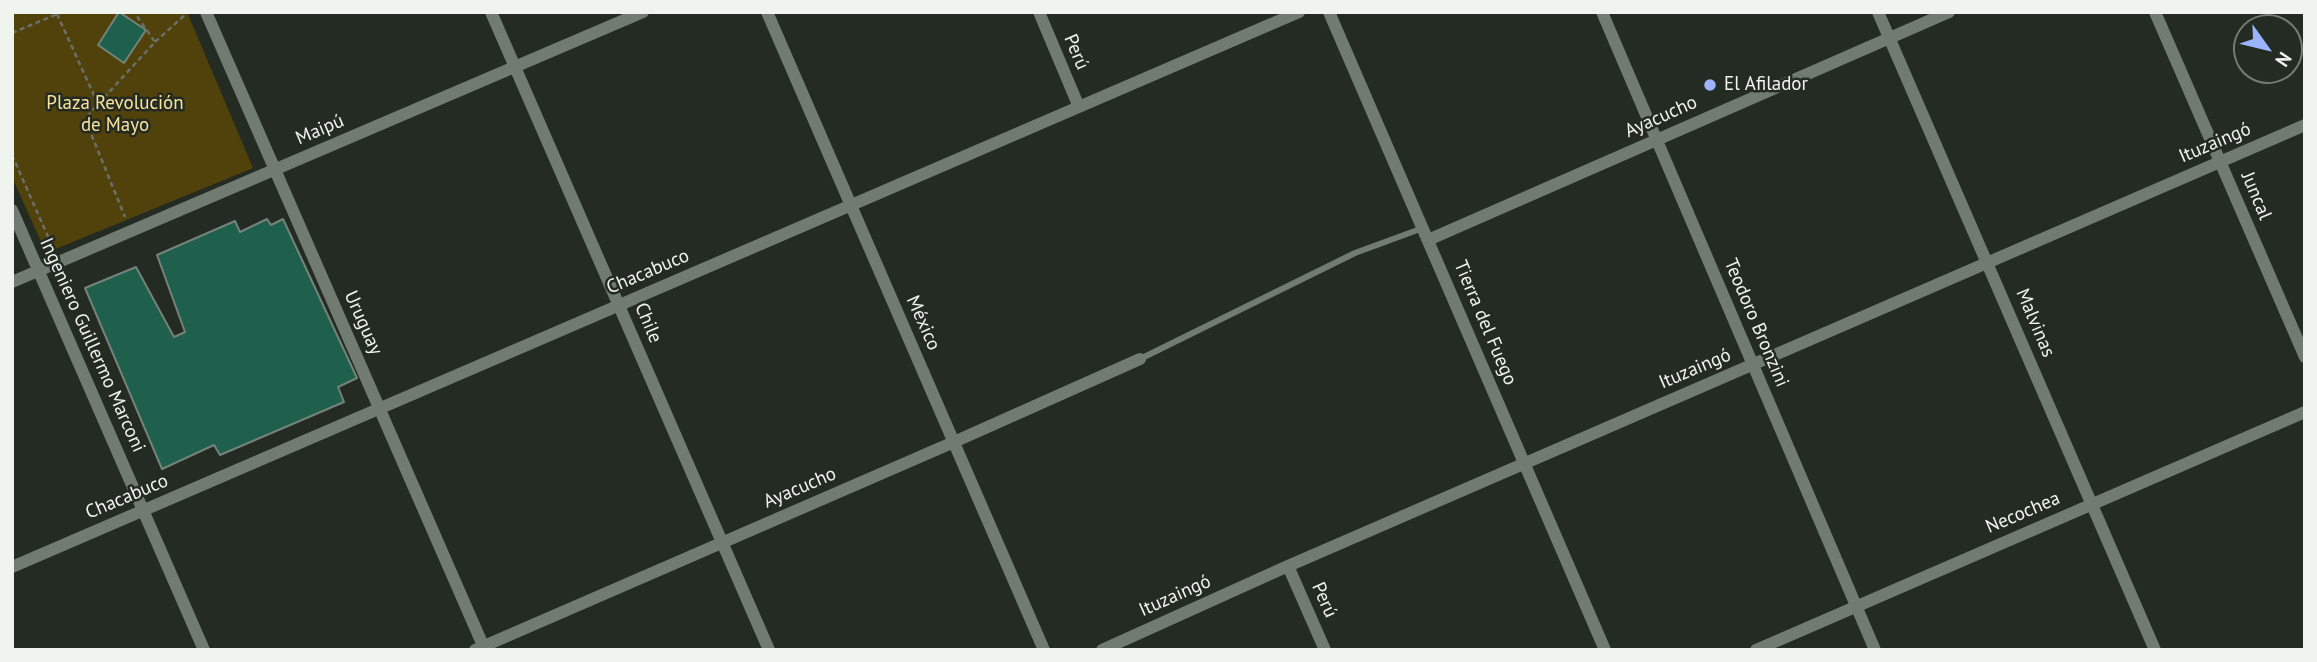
<!DOCTYPE html>
<meta charset="utf-8">
<style>
body{margin:0}
#map{position:relative;width:2317px;height:662px;overflow:hidden;background:#242b23;font-family:"PT Sans",sans-serif}
canvas{display:block}
.frame{position:absolute;inset:0;border:14px solid #eff4ee;pointer-events:none}
.north{position:absolute;left:2233px;top:14px;width:70px;height:70px;box-sizing:border-box;background:#242b23;border:2px solid #757b74;border-radius:50%;rotate:124deg;font-size:19px;font-weight:700;line-height:28px;text-align:center;color:#eff4ee}
.north::after{content:'';display:block;margin:auto;width:24px;height:32px;background:#9cb4fd;clip-path:polygon(50% 0,100% 100%,50% 72%,0 100%)}
</style>
<div id="map">
<canvas width="2317" height="662"></canvas>
<div class="frame"></div>
<div class="north">N</div>
</div>
<script>
const ctx = document.querySelector('canvas').getContext('2d');
ctx.lineJoin = 'round';
function paint(path, color) { ctx.fillStyle = color; ctx.fill(path, 'evenodd'); }
const shape = rows => new Path2D(rows.map(r => 'M' + r).join(''));
function strokePath(path, color, width, dash) { ctx.strokeStyle = color; ctx.lineWidth = width; ctx.lineCap = dash ? 'butt' : 'round'; ctx.setLineDash(dash || []); ctx.stroke(path); }
function drawText(font, color, halo, rows, align = 'center') {
  ctx.font = font + ' "PT Sans",sans-serif'; ctx.lineWidth = 5; ctx.setLineDash([]); ctx.textBaseline = 'middle'; ctx.strokeStyle = halo; ctx.fillStyle = color; for (const [text, x, y, turn = 0] of rows) {
    ctx.save(); ctx.translate(x, y); ctx.rotate((+turn || 0) * Math.PI / 180); ctx.textAlign = isNaN(turn) ? turn : align; if (halo) ctx.strokeText(text, 0, 0); ctx.fillText(text, 0, 0); ctx.restore();
  }
}
paint(shape([
 [12,12,187,12,253,168,46,253,12,177]
]), '#51410a');
const building = shape([
 [119,12,146,30,124,63,98,45,119,12],
 [267,219,271,225,283,219,357,378,338,387,344,402,220,455,214,445,162,469,85,288,136,267,174,337,185,332,157,255,235,221,240,232,267,219]
]);
paint(building, '#1e604b');
strokePath(building, '#75827c', 2);
strokePath(shape([
 [57,14,98,104,85,119,125,217],
 [12,33,62,12],
 [155,42,188,12],
 [98,104,155,42,134,12],
 [12,155,53,248]
]), '#6a7069', 2.5, [5, 3.5]);
strokePath(shape([
 [1140,359,1355,253,1423,228]
]), '#727b71', 6);
strokePath(shape([
 [206,12,485,650],
 [491,12,769,650],
 [767,12,1044,650],
 [1039,12,1079,107],
 [1329,12,1605,650],
 [1602,12,1875,650],
 [1878,12,2155,650],
 [2155,12,2305,357],
 [12,210,204,650],
 [1428,240,1949,12],
 [12,282,643,12],
 [1288,566,1325,650],
 [12,567,1299,12],
 [475,650,954,442,1140,359],
 [1102,650,1288,566,2305,125],
 [1756,650,2305,412]
]), '#727b71', 12);
for (const [x, y, r, color] of [
 [1710,85,7,"#9cb4fd"]
]) { const dot = new Path2D(); dot.arc(x, y, r, 0, 2 * Math.PI); ctx.fillStyle = color; ctx.fill(dot); strokePath(dot, '#242b23', 2.5); }
drawText('19px', '#eff4ee', '#242b23', [
 ["Perú",1076,52,67],
 ["Ayacucho",1661,117,-24],
 ["Maipú",320,130,-23],
 ["Ituzaingó",2215,143,-23],
 ["Juncal",2256,196,67],
 ["Chacabuco",648,272,-23],
 ["Uruguay",363,323,66],
 ["Chile",648,323,67],
 ["México",923,323,66],
 ["Tierra del Fuego",1485,323,67],
 ["Teodoro Bronzini",1756,323,67],
 ["Malvinas",2035,323,67],
 ["Ingeniero Guillermo Marconi",92,345,66],
 ["Ituzaingó",1695,369,-23],
 ["Ayacucho",800,488,-23],
 ["Chacabuco",127,497,-23],
 ["Necochea",2023,513,-23],
 ["Ituzaingó",1175,596,-24],
 ["Perú",1324,600,66]
]);
drawText('19px', '#eff4ee', '#242b23', [
 ["El Afilador",1724,85]
], 'left');
drawText('19px', '#f8e19a', '#242b23', [
 ["Plaza Revolución",115,104],
 ["de Mayo",115,126]
]);
</script>
